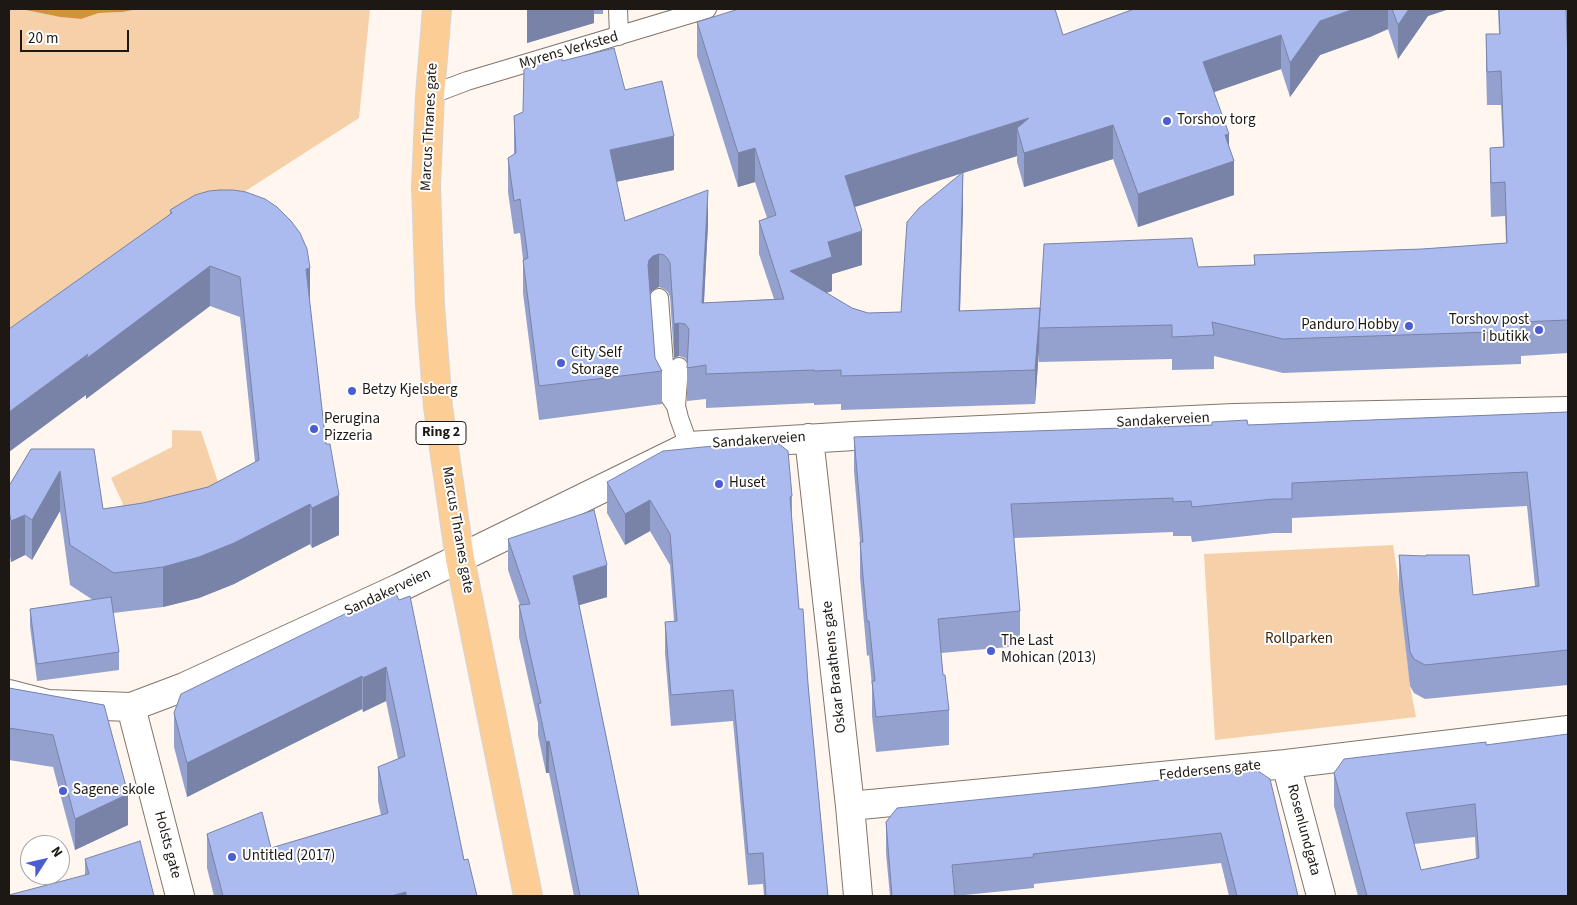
<!DOCTYPE html>
<style>
body{margin:0}
#map{position:relative;width:1577px;height:905px;overflow:hidden;background:#fef6ef;font-family:"Source Sans 3",sans-serif}
canvas{display:block}
.frame{position:absolute;inset:0;border:10px solid #1d1814;pointer-events:none}
.north{position:absolute;left:20px;top:835px;width:50px;height:50px;box-sizing:border-box;background:#fff;border:1px solid #a5a3a1;border-radius:50%;rotate:55deg;font-size:14px;font-weight:700;line-height:20px;text-align:center;color:#1d1814}
.north::after{content:'';display:block;margin:auto;width:18px;height:22px;background:#4c5dd2;clip-path:polygon(50% 0,100% 100%,50% 72%,0 100%)}
.scale{position:absolute;left:20px;top:30px;width:109px;height:22px;box-sizing:border-box;border:2px solid #1d1814;border-top:0;padding-left:6px;font-size:15px;line-height:18px;white-space:nowrap;color:#1d1814;-webkit-text-stroke:4px #fff;paint-order:stroke}
</style>
<div id="map">
<canvas width="1577" height="905"></canvas>
<div class="frame"></div>
<div class="north">N</div>
<div class="scale">20 m</div>
</div>
<script>
const ctx = document.querySelector('canvas').getContext('2d');
ctx.lineJoin = 'round';
function paint(path, color) { ctx.fillStyle = color; ctx.fill(path, 'evenodd'); }
const shape = rows => new Path2D(rows.map(r => 'M' + r).join(''));
function strokePath(path, color, width, dash) { ctx.strokeStyle = color; ctx.lineWidth = width; ctx.lineCap = dash ? 'butt' : 'round'; ctx.setLineDash(dash || []); ctx.stroke(path); }
function drawText(font, color, halo, rows, align = 'center') {
  ctx.font = font + ' "Source Sans 3",sans-serif'; ctx.lineWidth = 4; ctx.setLineDash([]); ctx.textBaseline = 'middle'; ctx.strokeStyle = halo; ctx.fillStyle = color; for (const [text, x, y, turn = 0] of rows) {
    ctx.save(); ctx.translate(x, y); ctx.rotate((+turn || 0) * Math.PI / 180); ctx.textAlign = isNaN(turn) ? turn : align; if (halo) ctx.strokeText(text, 0, 0); ctx.fillText(text, 0, 0); ctx.restore();
  }
}
paint(shape([
 [9,9,23,9,60,17,81,19,99,13,123,12,138,9,370,9,359,118,9,343],
 [172,430,201,431,218,482,215,497,116,525,123,504,111,478,172,447],
 [1393,545,1400,590,1410,686,1416,717,1215,740,1204,554]
]), '#f6d0a8');
paint(shape([
 [21,9,138,9,123,12,99,13,81,19,60,17]
]), '#d6913f');
const lane = shape([
 [618,9,619,36],
 [430,95,467,81,707,9],
 [659,298,666,391,676,406],
 [679,367,676,406,679,418,689,446]
]);
const street = shape([
 [809,438,850,806,858,896],
 [9,694,48,704,131,707,184,687,399,588,689,446,854,436,1234,418,1568,411],
 [131,707,180,896],
 [1286,764,1321,896],
 [850,806,1286,764,1568,730]
]);
const primary = shape([
 [437,9,430,95,426,186,430,305,438,407,460,559,528,896]
]);
strokePath(lane, '#81766b', 20);
strokePath(street, '#81766b', 30);
strokePath(primary, '#d6d5d5', 30);
strokePath(lane, '#fff', 18);
strokePath(street, '#fff', 28);
strokePath(primary, '#fccd95', 28);
paint(shape([
 [527,9,603,9,603,14,594,14,594,23,527,43],
 [1134,9,1449,9,1428,16,1398,59,1388,29,1370,37,1320,55,1290,97,1281,69,1214,92,1229,149,1234,195,1138,227,1113,159,1024,187,1017,162,1017,156,963,173,963,206,960,311,1040,308,1198,267,1254,265,1254,255,1422,249,1506,243,1505,216,1491,217,1490,182,1490,148,1503,147,1501,105,1487,105,1486,68,1486,34,1499,34,1498,9,1568,9,1568,40,1567,40,1568,64,1568,353,1521,356,1521,364,1283,373,1214,356,1214,369,1172,370,1172,359,1039,362,1039,350,1035,404,841,410,841,404,814,405,814,403,706,408,706,399,687,401,687,361,685,358,679,356,674,358,670,297,668,292,664,289,659,287,653,290,650,292,655,358,662,371,662,404,539,420,523,293,523,259,520,233,514,234,508,192,508,158,514,154,514,116,523,112,562,61,625,90,674,170,616,182,625,221,708,224,704,303,774,299,759,254,759,221,767,218,755,182,738,187,697,56,697,22,1063,35],
 [962,173,901,312,868,313,852,308,826,293,832,291,832,274,862,265,855,207],
 [170,210,310,305,326,444,339,535,312,548,310,544,234,584,199,598,163,607,113,613,119,652,119,670,37,681,30,626,30,609,93,600,70,585,60,511,32,560,25,555,11,562,9,551,9,486,31,449,103,509,143,503,208,487,255,462,240,317,210,306,86,399,86,395,170,215],
 [1568,412,1568,685,1425,699,1414,693,1410,686,1399,590,1399,555,1473,595,1535,586,1527,506,1292,518,1292,533,1274,533,1192,542,1191,536,1173,536,1173,532,1014,538,1020,611,1020,646,941,653,943,675,949,710,949,745,876,752,872,716,872,686,869,655,867,656,860,577,860,542,854,471,854,437,1248,425],
 [607,482,792,496,792,520,799,609,808,684,828,896,764,896,763,884,748,885,733,721,671,726,665,653,665,622,674,621,670,565,650,531,625,545,607,513],
 [508,539,607,597,579,605,639,896,574,896,549,773,546,773,538,735,538,723,519,637,519,605,520,605,508,570],
 [394,590,464,860,477,896,214,896,207,868,207,834,271,848,381,815,378,801,378,767,398,759,386,701,363,712,362,709,187,797,174,747,174,713],
 [9,688,104,705,128,825,75,850,53,767,9,760],
 [1486,745,1568,896,1358,896,1334,806,1334,773],
 [1475,837,1476,859,1421,870,1414,844],
 [1255,769,1298,896,1229,896,1221,863,1034,884,1034,888,955,896,890,896,886,853,886,822,1091,788],
 [85,859,154,896,85,875]
]), '#94a1ce');
paint(shape([
 [527,9,594,9,594,23,527,43],
 [1354,9,1388,9,1388,29,1370,37,1320,55,1290,97,1290,63,1320,21],
 [1409,9,1449,9,1428,16,1398,59,1398,25],
 [1281,35,1281,69,1203,96,1203,62],
 [1029,118,1113,125,1113,159,1024,187,1024,153,1017,128,1017,156,963,173,963,206,959,345,959,311,963,173,845,210,845,176],
 [1229,134,1229,163,1234,161,1234,195,1138,227,1138,194,1225,135],
 [674,136,674,170,610,183,610,150],
 [755,148,755,182,738,187,738,153],
 [708,190,708,224,702,336,702,303],
 [862,231,862,265,832,274,832,291,790,304,790,271,828,242],
 [659,254,659,287,653,290,649,294,648,265,649,260,653,256],
 [210,266,210,306,86,399,86,395,9,452,9,412,88,354],
 [310,268,310,308,306,269],
 [1040,308,1039,350,1035,404,1035,370],
 [679,323,679,356,674,358,674,324],
 [60,471,60,511,32,560,32,520],
 [339,495,339,535,312,548,312,508],
 [650,500,650,531,625,545,625,514],
 [310,504,310,544,234,584,199,598,163,607,163,567],
 [25,515,25,555,11,562,11,521],
 [607,565,607,597,573,607,573,576],
 [386,667,386,701,363,712,363,678],
 [362,676,362,709,187,797,187,763],
 [549,741,549,773,546,773,546,742],
 [128,794,128,825,75,850,75,819],
 [406,892,406,896,391,896]
]), '#7883a7');
const building = shape([
 [739,9,1055,9,1063,35,1134,9,1354,9,1320,21,1290,63,1281,35,1203,62,1229,134,1225,135,1234,161,1138,194,1113,125,1024,153,1017,128,1029,118,845,176,862,231,828,242,832,257,790,271,852,308,868,313,901,312,907,222,919,208,963,172,959,311,1040,308,1035,370,841,376,841,370,814,371,814,370,706,374,706,365,687,368,689,329,685,324,679,323,674,324,670,263,668,259,664,255,659,254,653,256,649,260,648,265,655,358,662,371,539,386,523,260,528,258,520,199,514,201,508,158,516,153,514,116,523,112,524,69,562,55,562,61,614,48,625,90,662,81,674,136,610,150,625,221,708,190,702,303,784,299,759,221,776,215,766,184,755,148,738,153,697,22,739,9],
 [1392,9,1409,9,1398,25,1392,9],
 [1499,9,1566,9,1568,64,1568,320,1521,322,1521,331,1283,339,1212,322,1214,335,1172,337,1172,325,1039,328,1044,244,1192,238,1198,267,1255,265,1254,255,1422,249,1507,243,1505,182,1491,183,1490,148,1504,147,1501,71,1487,72,1486,34,1500,34,1499,9],
 [220,190,233,190,246,192,265,199,277,207,291,221,300,233,307,249,310,268,306,269,326,444,330,444,339,495,312,508,310,504,234,543,199,557,163,567,114,573,70,545,60,471,32,520,25,515,11,521,9,511,9,486,31,449,94,449,103,509,143,503,208,487,259,460,240,277,210,266,86,359,88,354,9,412,9,329,172,213,170,210,195,195,209,191,220,190],
 [1568,412,1568,650,1425,665,1414,659,1410,652,1399,555,1426,556,1426,555,1469,555,1473,595,1539,586,1527,472,1292,483,1292,499,1274,499,1192,507,1191,501,1173,502,1173,498,1011,504,1020,611,938,619,943,675,945,675,949,710,876,717,872,681,875,681,869,621,867,621,860,542,863,542,854,437,1212,425,1212,422,1247,420,1248,425,1568,412],
 [774,440,788,451,792,496,790,497,799,609,803,609,808,684,828,896,766,896,763,853,748,854,733,690,671,695,665,622,677,621,670,534,650,500,625,514,607,482,663,451,774,440],
 [594,510,607,565,573,576,639,896,580,896,549,741,546,742,538,704,541,703,519,605,530,604,508,539,594,510],
 [394,590,399,600,410,596,464,860,468,859,477,896,406,896,406,892,391,896,223,896,207,834,262,812,271,848,388,813,378,767,405,756,386,667,363,678,362,676,187,763,174,713,181,694,394,590],
 [111,597,119,652,37,664,30,609,111,597],
 [9,688,104,705,128,794,75,819,53,735,9,728,9,688],
 [1568,734,1568,896,1367,896,1334,773,1344,759,1486,742,1486,745,1568,734],
 [1475,804,1479,858,1421,870,1406,813,1475,804],
 [1255,769,1270,779,1298,896,1237,896,1221,833,1033,854,1034,857,952,865,955,896,892,896,886,822,897,808,1091,788,1255,769],
 [140,841,154,896,9,896,9,895,89,874,85,859,140,841]
]);
paint(building, '#acbbef');
strokePath(building, '#7883a7', 1);
for (const [x, y, r, color] of [
 [1167,121,5,"#4c5dd2"],
 [1409,326,5,"#4c5dd2"],
 [1539,330,5,"#4c5dd2"],
 [561,363,5,"#4c5dd2"],
 [352,391,5,"#4c5dd2"],
 [314,429,5,"#4c5dd2"],
 [719,484,5,"#4c5dd2"],
 [991,651,5,"#4c5dd2"],
 [63,791,5,"#4c5dd2"],
 [232,857,5,"#4c5dd2"]
]) { const dot = new Path2D(); dot.arc(x, y, r, 0, 2 * Math.PI); ctx.fillStyle = color; ctx.fill(dot); strokePath(dot, '#fff', 2); }
for (const [x, y, w] of [
 [441,433,50]
]) { const box = new Path2D(); box.roundRect(x - w / 2, y - 11.5, w, 23, 4); ctx.fillStyle = '#fff'; ctx.fill(box); strokePath(box, '#1d1814', 1); }
drawText('bold 14px', '#1d1814', null, [
 ["Ring 2",441,433]
]);
drawText('15px', '#1d1814', '#fff', [
 ["Myrens Verksted",569,51,-16],
 ["Marcus Thranes gate",430,127,-87],
 ["Sandakerveien",1163,421,-3],
 ["Sandakerveien",759,441,-4],
 ["Marcus Thranes gate",457,530,80],
 ["Sandakerveien",388,593,-25],
 ["Oskar Braathens gate",835,667,-96],
 ["Feddersens gate",1210,771,-6],
 ["Rosenlundgata",1303,830,75],
 ["Holsts gate",167,845,75]
]);
drawText('15px', '#1d1814', '#fff', [
 ["Torshov torg",1177,121],
 ["Torshov post",1529,321,"right"],
 ["i butikk",1529,338,"right"],
 ["Panduro Hobby",1399,326,"right"],
 ["City Self",571,354],
 ["Storage",571,371],
 ["Betzy Kjelsberg",362,391],
 ["Perugina",324,420],
 ["Pizzeria",324,437],
 ["Huset",729,484],
 ["The Last",1001,642],
 ["Mohican (2013)",1001,659],
 ["Sagene skole",73,791],
 ["Untitled (2017)",242,857]
], 'left');
drawText('15px', '#3f2400', '#fff', [
 ["Rollparken",1299,640]
]);
</script>
